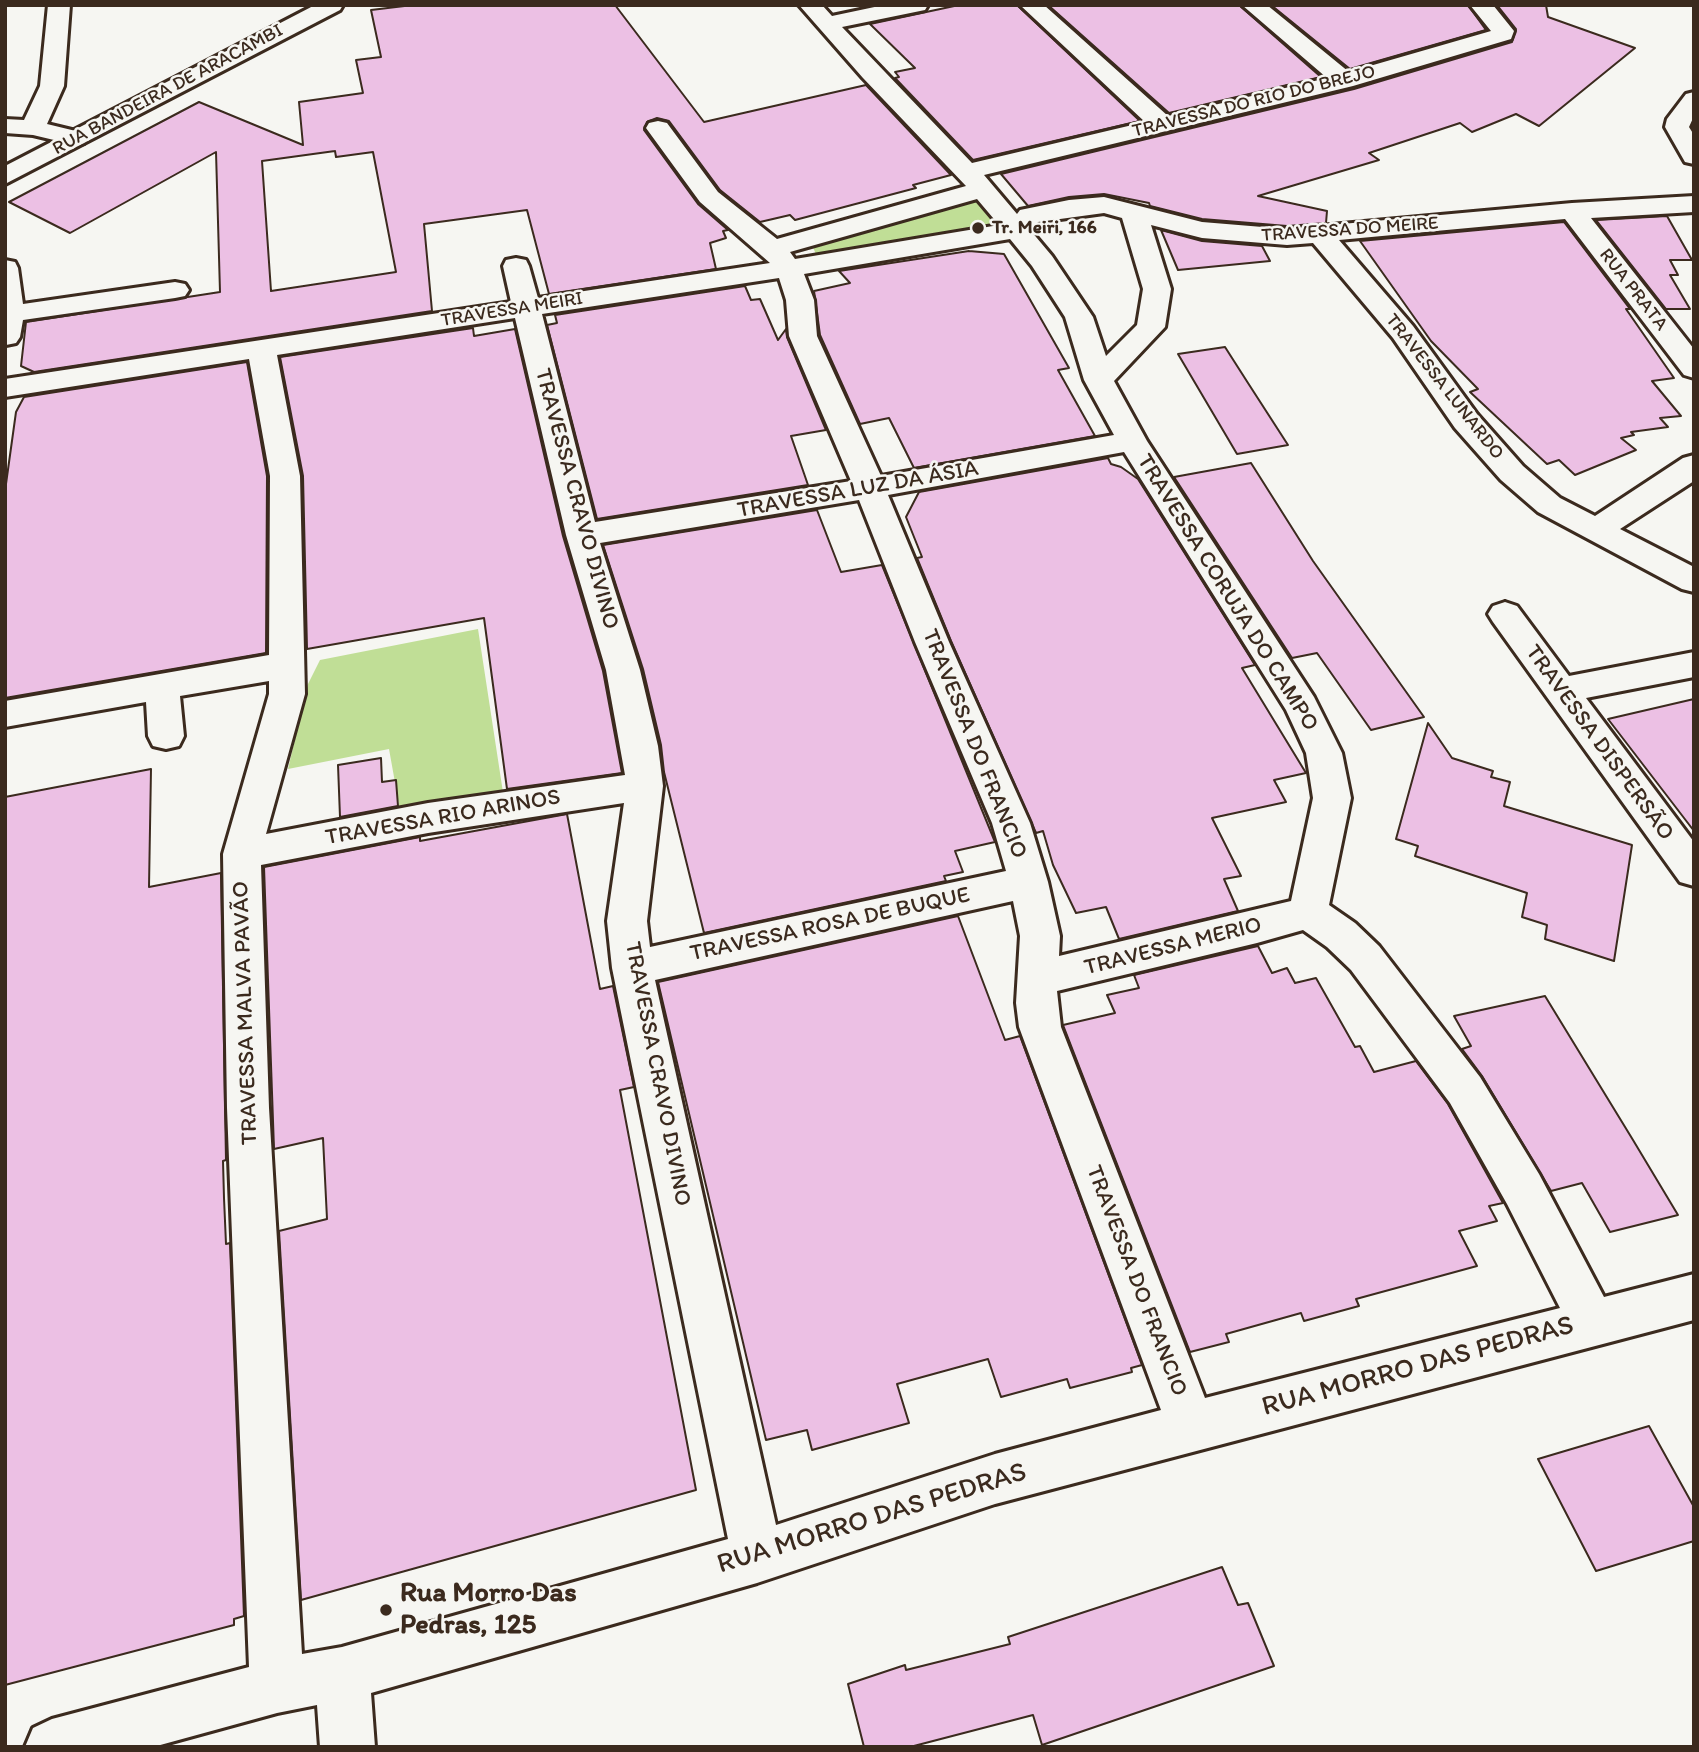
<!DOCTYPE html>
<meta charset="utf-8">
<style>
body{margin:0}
#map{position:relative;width:1699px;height:1752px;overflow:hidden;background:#f6f6f2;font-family:Itim,sans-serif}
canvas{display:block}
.frame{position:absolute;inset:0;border:7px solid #3b2a1e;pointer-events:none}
</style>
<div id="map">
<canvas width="1699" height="1752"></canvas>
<div class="frame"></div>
</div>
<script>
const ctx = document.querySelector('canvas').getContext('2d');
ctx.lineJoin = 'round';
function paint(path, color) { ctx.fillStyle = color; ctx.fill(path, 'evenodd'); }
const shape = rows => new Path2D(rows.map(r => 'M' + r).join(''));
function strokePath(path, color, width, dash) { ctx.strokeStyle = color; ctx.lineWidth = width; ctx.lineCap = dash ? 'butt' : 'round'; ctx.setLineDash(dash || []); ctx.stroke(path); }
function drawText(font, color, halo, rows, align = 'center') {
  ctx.font = font + ' Itim,sans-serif'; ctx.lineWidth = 5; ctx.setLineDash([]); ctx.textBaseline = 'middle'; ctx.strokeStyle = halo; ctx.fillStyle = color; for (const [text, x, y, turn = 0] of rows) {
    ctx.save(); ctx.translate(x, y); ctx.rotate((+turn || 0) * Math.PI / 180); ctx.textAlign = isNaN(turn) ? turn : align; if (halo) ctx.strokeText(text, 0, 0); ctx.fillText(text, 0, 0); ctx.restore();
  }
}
paint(shape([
 [976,199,994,220,992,227,819,261,811,243],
 [478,629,504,799,401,816,389,749,288,769,308,684,320,660]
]), '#c0de96');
const building = shape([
 [413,5,615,5,704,122,866,85,951,175,913,185,916,188,795,220,790,215,760,222,720,190,669,121,657,118,647,122,644,130,698,204,728,230,723,231,726,238,710,243,716,269,549,294,527,210,424,224,432,311,34,372,21,366,26,322,220,292,216,152,70,233,9,202,199,102,303,145,299,102,363,93,356,60,381,57,371,10,413,5],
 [335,151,336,157,373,152,396,272,271,291,262,161,335,151],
 [959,5,1017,5,1140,121,973,160,895,78,899,77,895,72,915,68,870,24,959,5],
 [1048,5,1239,5,1321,77,1169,113,1048,5],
 [1271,5,1468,5,1486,30,1350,69,1271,5],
 [1497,5,1546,5,1548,17,1635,48,1539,126,1516,114,1472,132,1460,123,1369,153,1379,160,1258,196,1327,211,1326,223,1287,226,1202,219,1150,206,1149,203,1104,194,1069,197,1028,206,1001,174,1354,89,1512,42,1516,29,1497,5],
 [1667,216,1692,260,1670,260,1678,275,1670,275,1690,309,1666,309,1596,220,1667,216],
 [1564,222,1630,309,1626,309,1674,378,1652,381,1681,416,1660,418,1668,427,1631,432,1634,435,1621,438,1636,450,1575,475,1559,460,1547,464,1470,392,1478,389,1431,341,1360,241,1564,222],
 [1161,230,1202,241,1262,246,1270,261,1178,270,1161,230],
 [969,251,1004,254,1069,368,1058,370,1095,436,914,468,889,418,860,424,820,335,814,291,850,283,839,271,969,251],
 [745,286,751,300,760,299,778,340,786,329,787,337,826,430,791,436,808,485,597,519,547,325,557,323,555,315,745,286],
 [473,328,474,336,515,329,563,536,603,671,622,773,507,789,484,618,307,649,303,476,280,357,473,328],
 [1225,347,1248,383,1288,445,1237,454,1178,354,1225,347],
 [247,362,267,476,266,653,5,698,5,491,16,412,24,397,247,362],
 [1108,458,1111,464,1121,467,1138,479,1255,665,1242,668,1306,773,1274,780,1286,802,1212,818,1241,876,1224,879,1238,911,1119,939,1106,907,1076,913,1053,865,1043,831,1036,833,951,641,917,558,922,557,906,517,919,492,1108,458],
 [1251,463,1313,561,1424,717,1371,730,1317,653,1292,658,1174,477,1251,463],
 [817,510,841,572,882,565,995,842,955,851,963,872,944,876,946,881,704,933,664,772,661,745,643,669,603,545,817,510],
 [1694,699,1694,831,1608,719,1694,699],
 [1428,723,1452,758,1493,771,1491,777,1510,782,1504,806,1632,845,1614,961,1545,939,1547,925,1522,917,1527,893,1415,856,1418,846,1396,839,1428,723],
 [381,758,382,782,396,780,398,806,340,817,338,765,381,758],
 [151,769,149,887,221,873,226,1160,223,1161,224,1198,226,1244,230,1243,244,1616,234,1619,234,1625,5,1685,5,797,151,769],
 [567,814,600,989,613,986,634,1087,620,1090,696,1490,301,1600,279,1231,327,1219,323,1138,274,1149,264,867,420,837,420,841,567,814],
 [958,916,1005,1040,1020,1036,1142,1365,1131,1368,1132,1372,1070,1388,1067,1379,1001,1397,988,1359,897,1384,909,1423,812,1450,807,1430,766,1440,658,982,958,916],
 [1258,946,1272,973,1287,968,1295,983,1316,978,1355,1047,1360,1046,1374,1072,1416,1061,1448,1104,1503,1203,1489,1206,1497,1221,1459,1231,1477,1266,1356,1299,1359,1306,1304,1321,1301,1313,1226,1334,1229,1342,1190,1352,1063,1025,1115,1013,1107,995,1139,988,1134,975,1258,946],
 [1545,996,1633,1140,1678,1215,1610,1232,1582,1183,1551,1191,1482,1076,1462,1049,1471,1046,1454,1016,1545,996],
 [1649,1426,1694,1507,1694,1541,1596,1571,1538,1459,1649,1426],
 [1222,1567,1238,1605,1248,1603,1274,1666,1042,1745,1033,1715,910,1747,864,1747,848,1684,905,1665,906,1670,1010,1644,1008,1637,1222,1567]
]);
paint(building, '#ecc0e4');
strokePath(building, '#3b2a1e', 2);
const minor = shape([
 [48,5,70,5,64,86,47,124,84,133,87,138,84,143,75,145,33,135,5,133,5,119,24,120,40,86,48,5],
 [799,5,822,5,832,16,884,5,928,5,925,10,842,27,972,163,1145,122,1020,5,1044,5,1168,116,1327,78,1242,5,1267,5,1349,72,1491,31,1470,5,1493,5,1514,31,1511,39,1353,86,984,175,1017,214,1020,210,1069,200,1104,197,1202,222,1287,229,1572,203,1694,196,1694,212,1591,218,1694,349,1694,378,1684,375,1565,219,1339,240,1413,326,1477,414,1523,466,1560,498,1595,516,1683,458,1694,455,1694,481,1620,529,1694,567,1694,592,1682,589,1538,512,1501,480,1455,428,1393,338,1313,243,1287,245,1202,238,1151,225,1171,289,1165,327,1114,381,1147,441,1314,697,1342,753,1351,798,1329,905,1355,923,1379,946,1480,1077,1539,1174,1604,1297,1694,1274,1694,1320,995,1504,757,1583,371,1693,375,1747,320,1747,317,1705,277,1713,153,1747,25,1747,33,1728,52,1719,249,1667,227,1108,223,854,269,694,269,681,180,696,184,736,179,746,166,749,153,746,148,736,146,702,5,727,5,701,269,655,270,476,249,359,5,397,5,379,511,302,503,266,506,260,516,258,526,260,529,266,538,298,770,263,700,202,646,128,649,123,658,121,667,123,718,192,777,239,966,186,863,78,799,5],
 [977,199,999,225,795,259,790,252,977,199],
 [1104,213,1122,218,1143,289,1137,325,1106,356,1093,317,1052,256,1031,231,1038,222,1104,213],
 [1010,239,1032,266,1065,317,1084,380,1114,435,881,476,817,336,814,300,804,274,1010,239],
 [779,278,786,300,789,336,851,481,595,522,542,314,779,278],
 [515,318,566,535,606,670,625,775,428,803,266,834,305,694,300,476,277,355,515,318],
 [1124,452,1286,710,1306,753,1313,798,1291,901,1059,956,1060,936,1048,882,1030,823,949,642,888,495,1124,452],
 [859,500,915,642,992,823,1006,871,650,947,647,921,663,786,658,746,640,670,600,543,859,500],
 [624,803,607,921,612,968,728,1539,342,1647,302,1654,269,1108,261,865,428,833,624,803],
 [1013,901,1020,936,1016,1003,1019,1027,1161,1410,995,1454,776,1525,655,980,1013,901],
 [1303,930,1327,947,1351,970,1450,1103,1507,1204,1560,1308,1205,1398,1061,1027,1057,991,1257,943,1303,930],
 [1694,92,1694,116,1689,127,1694,135,1694,164,1685,162,1665,127,1667,119,1686,94,1694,92],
 [5,260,15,262,18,268,23,304,175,282,185,284,189,290,185,296,175,298,23,320,20,337,16,343,6,345,5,260],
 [1505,602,1517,606,1569,676,1694,652,1694,677,1586,698,1694,842,1694,886,1680,882,1493,622,1488,614,1493,606,1505,602]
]);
const major = shape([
 [315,5,343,5,340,10,5,184,5,166,315,5]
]);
strokePath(minor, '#3b2a1e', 6);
strokePath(major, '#3b2a1e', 6);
paint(minor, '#f6f6f2');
paint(major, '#f6f6f2');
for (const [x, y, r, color] of [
 [978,228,7,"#3b2a1e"],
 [386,1610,7,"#3b2a1e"]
]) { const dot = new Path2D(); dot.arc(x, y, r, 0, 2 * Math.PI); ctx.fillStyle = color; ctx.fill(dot); strokePath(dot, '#f6f6f2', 2.5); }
drawText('19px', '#3b2a1e', '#f6f6f2', [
 ["RUA BANDEIRA DE ARACAMBI",168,90,-28],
 ["TRAVESSA DO RIO DO BREJO",1254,102,-14],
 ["TRAVESSA DO MEIRE",1350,230,-4],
 ["RUA PRATA",1633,290,52],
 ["TRAVESSA MEIRI",512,310,-9],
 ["TRAVESSA LUNARDO",1444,387,52]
]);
drawText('bold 19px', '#3b2a1e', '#f6f6f2', [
 ["Tr. Meiri, 166",992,228]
], 'left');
drawText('23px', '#3b2a1e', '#f6f6f2', [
 ["TRAVESSA LUZ DA ÁSIA",858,490,-10],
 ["TRAVESSA CRAVO DIVINO",576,499,75],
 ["TRAVESSA CORUJA DO CAMPO",1227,593,58],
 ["TRAVESSA DISPERSÃO",1599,743,54],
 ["TRAVESSA DO FRANCIO",974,744,68],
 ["TRAVESSA RIO ARINOS",443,818,-10],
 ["TRAVESSA ROSA DE BUQUE",830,925,-12],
 ["TRAVESSA MERIO",1173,947,-14],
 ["TRAVESSA MALVA PAVÃO",246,1013,-92],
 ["TRAVESSA CRAVO DIVINO",657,1074,79],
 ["TRAVESSA DO FRANCIO",1136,1281,69]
]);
drawText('28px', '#3b2a1e', '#f6f6f2', [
 ["RUA MORRO DAS PEDRAS",1418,1367,-15],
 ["RUA MORRO DAS PEDRAS",872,1519,-17]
]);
drawText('bold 28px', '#3b2a1e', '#f6f6f2', [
 ["Rua Morro Das",400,1594],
 ["Pedras, 125",400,1626]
], 'left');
</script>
